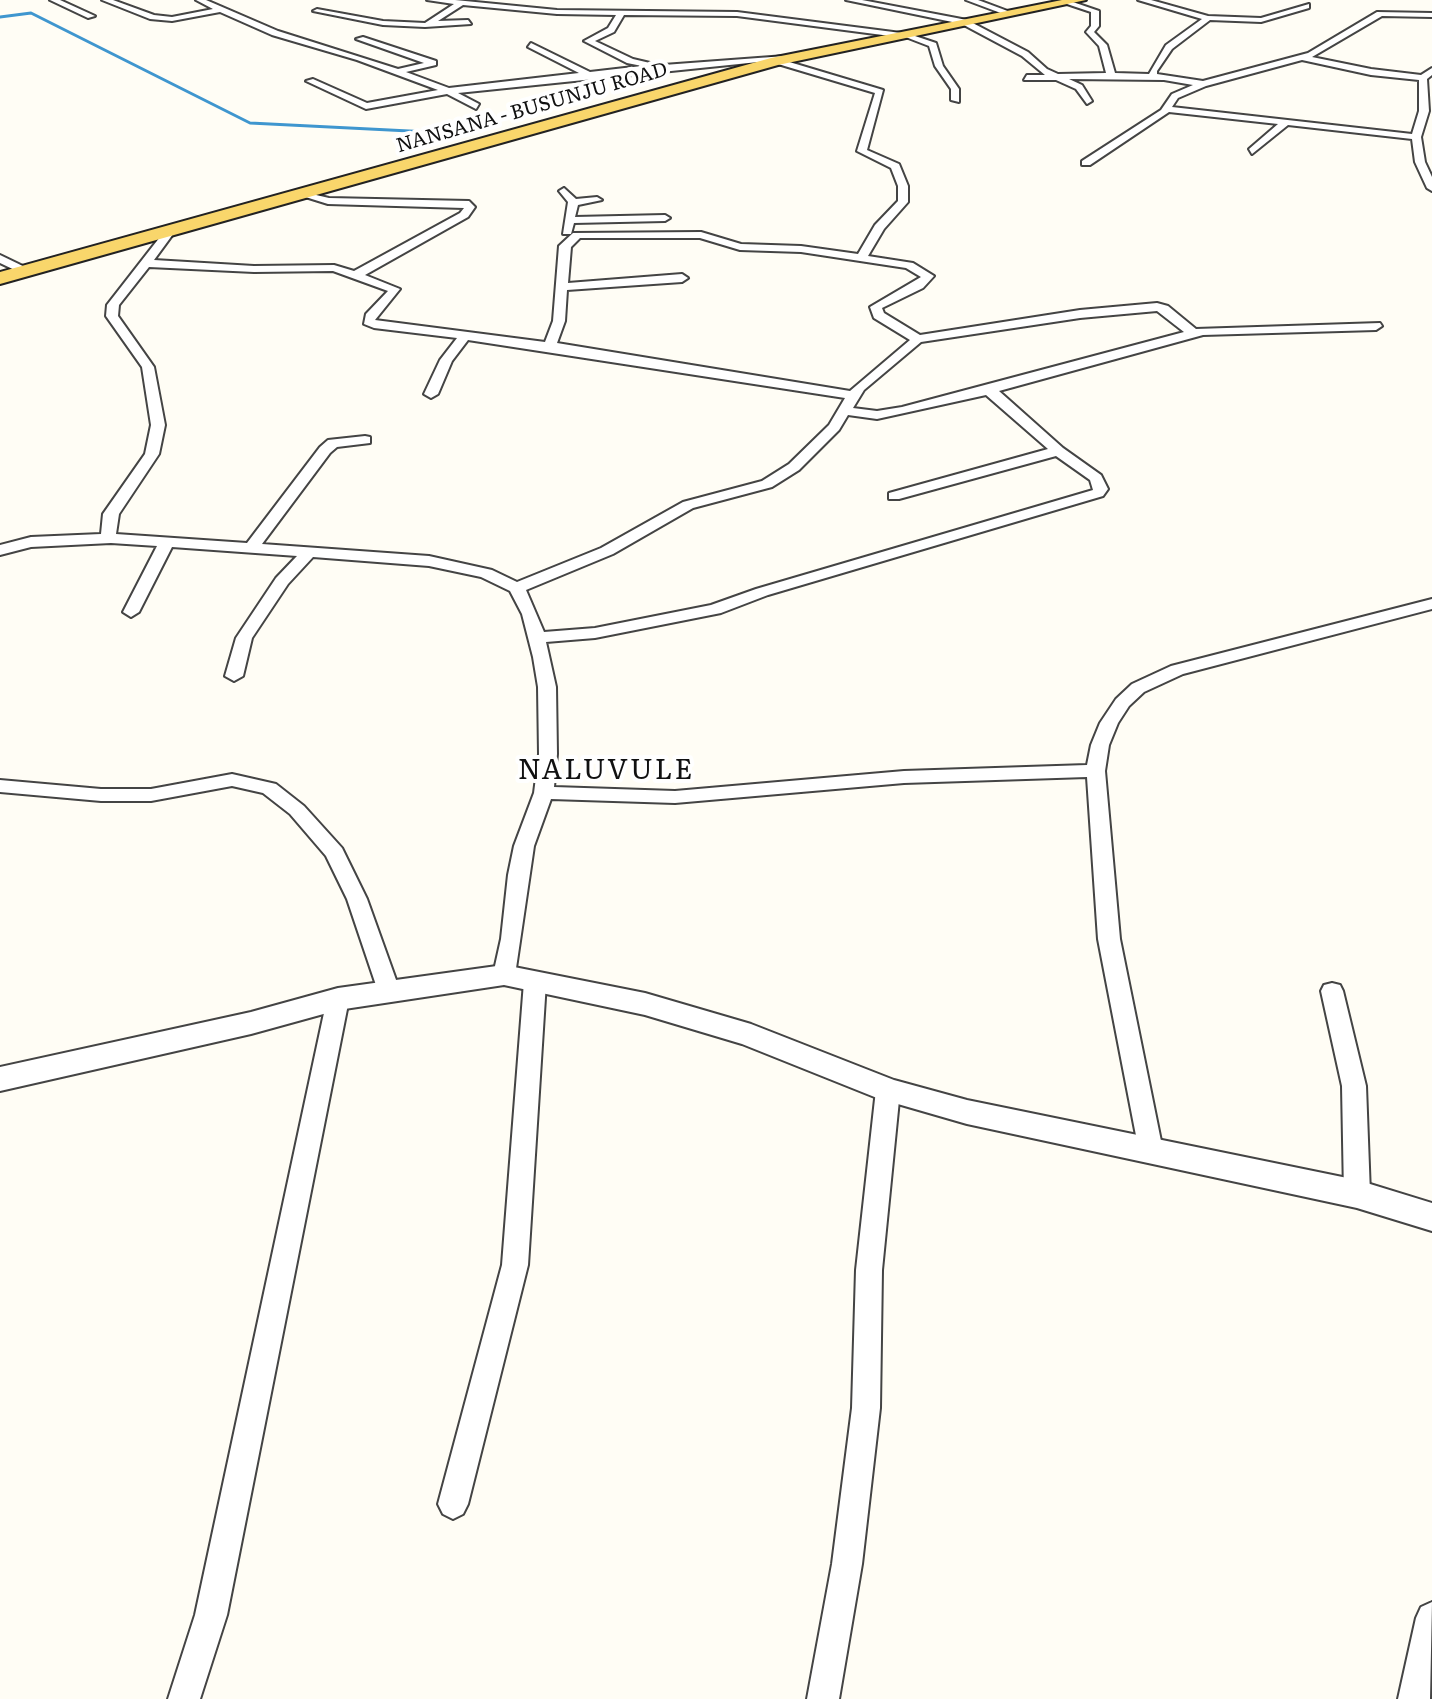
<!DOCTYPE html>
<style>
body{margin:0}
canvas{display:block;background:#fffdf5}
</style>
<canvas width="1432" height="1699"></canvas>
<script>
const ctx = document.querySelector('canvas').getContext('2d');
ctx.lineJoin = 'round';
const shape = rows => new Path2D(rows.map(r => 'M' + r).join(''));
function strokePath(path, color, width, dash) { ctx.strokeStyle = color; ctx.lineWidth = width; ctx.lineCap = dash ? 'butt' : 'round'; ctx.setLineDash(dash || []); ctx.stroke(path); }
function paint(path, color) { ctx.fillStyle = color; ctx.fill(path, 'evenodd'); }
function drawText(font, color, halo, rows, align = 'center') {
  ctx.font = font + ' Literata,serif'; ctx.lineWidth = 8; ctx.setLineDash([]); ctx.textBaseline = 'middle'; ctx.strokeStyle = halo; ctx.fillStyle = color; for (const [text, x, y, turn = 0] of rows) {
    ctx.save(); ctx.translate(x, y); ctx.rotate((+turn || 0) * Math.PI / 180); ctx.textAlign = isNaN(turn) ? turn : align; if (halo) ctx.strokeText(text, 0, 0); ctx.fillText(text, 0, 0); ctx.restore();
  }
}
strokePath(shape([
 [0,17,31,13,250,123,469,134]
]), '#3f96cf', 3);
const minor = shape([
 [50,0,60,0,95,16,88,18,50,0],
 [102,0,113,0,154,15,172,17,213,9,196,0,206,0,278,31,398,69,424,63,356,39,363,37,436,61,436,65,406,72,449,88,579,73,528,47,531,43,590,72,642,66,627,63,584,41,608,28,616,15,557,14,463,5,438,21,468,20,471,24,425,27,383,25,313,11,317,9,383,21,425,23,454,4,427,0,455,0,557,10,737,12,901,33,898,37,737,16,624,15,614,32,595,41,633,59,650,63,650,66,785,56,789,59,786,61,883,90,867,150,899,164,908,186,908,202,884,229,868,256,913,263,934,276,923,288,882,308,884,313,920,335,1080,310,1157,303,1168,306,1196,329,1380,323,1382,326,1376,330,1203,335,999,391,1063,448,1101,475,1108,489,1103,496,768,595,721,613,595,638,546,642,556,687,557,754,554,787,675,791,904,771,1087,765,1091,745,1100,723,1116,699,1132,684,1171,666,1432,599,1432,609,1183,674,1144,692,1129,706,1118,723,1109,745,1105,771,1120,939,1163,1151,1160,1158,1151,1161,1142,1158,1139,1151,1098,939,1087,777,904,783,675,803,551,799,534,846,515,975,512,981,504,983,496,981,493,975,501,939,508,875,514,846,534,793,539,754,538,687,533,657,522,614,510,591,481,577,429,566,313,557,288,584,252,638,243,676,234,681,225,676,236,638,276,578,297,556,172,547,139,612,131,617,123,612,157,546,111,543,31,547,0,555,0,545,31,537,101,534,103,514,145,454,151,425,142,367,106,316,107,305,167,228,176,230,154,260,254,266,334,265,354,271,460,213,464,208,328,204,299,195,299,191,329,198,469,201,475,207,468,217,365,275,400,289,375,320,545,342,553,321,559,246,573,233,701,232,741,244,801,246,858,254,875,225,898,201,898,186,891,168,857,151,875,93,768,61,458,93,479,104,476,109,447,94,366,109,306,81,313,79,367,103,438,90,357,60,272,35,220,12,172,21,150,19,102,0],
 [580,238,700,238,740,250,801,252,906,268,921,277,870,307,874,318,910,340,850,391,557,343,565,321,567,290,682,282,688,278,682,274,568,283,571,247,580,238],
 [149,267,254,272,333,271,388,291,366,314,364,324,374,328,457,338,440,360,424,394,431,398,438,394,452,361,468,340,845,398,829,425,789,464,762,481,683,502,601,548,517,582,492,570,429,556,262,544,330,453,337,447,370,443,370,437,365,436,328,440,320,447,247,543,116,534,119,514,159,454,165,425,154,367,118,316,119,305,149,267],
 [1157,311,1184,332,902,407,877,411,853,408,864,390,921,342,1080,318,1157,311],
 [986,395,1048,449,889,493,889,499,899,499,1056,456,1090,480,1093,490,756,589,711,605,595,628,544,632,526,590,613,554,693,508,772,487,799,470,839,430,848,415,877,419,986,395],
 [846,0,862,0,967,20,1028,52,1047,69,1058,74,1106,73,1099,46,1086,32,1091,26,1091,12,1067,4,1067,0,1099,11,1099,26,1094,32,1107,45,1115,73,1149,74,1166,45,1202,19,1138,0,1151,0,1208,16,1261,18,1309,4,1309,8,1261,22,1210,20,1172,49,1157,71,1157,74,1203,81,1308,53,1377,12,1432,13,1432,17,1382,16,1312,57,1371,69,1421,75,1432,68,1432,75,1427,79,1429,111,1421,137,1425,162,1432,177,1432,191,1427,188,1415,162,1412,139,1288,125,1252,154,1249,149,1278,124,1169,112,1090,165,1082,165,1082,161,1161,110,1172,94,1193,85,1164,80,1069,79,1082,85,1092,101,1087,104,1076,89,1056,80,1024,80,1027,75,1045,75,1022,56,962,24,846,0],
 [1302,60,1371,75,1419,80,1419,111,1412,134,1172,107,1178,98,1206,86,1302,60],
 [966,0,978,0,1013,13,1006,15,966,0],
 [903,32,936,43,943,66,959,89,959,102,951,100,951,89,935,66,929,46,903,36,903,32],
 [564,188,576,199,597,197,602,200,578,205,575,217,665,215,670,218,665,221,574,223,571,234,563,234,568,202,559,191,564,188],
 [0,255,29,269,31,271,21,273,0,263,0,255],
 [232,774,276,784,304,806,342,848,367,899,400,991,397,997,389,999,381,997,378,991,347,899,326,856,290,814,263,793,232,786,151,801,101,801,0,792,0,780,101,789,151,789,232,774],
 [535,974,543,976,546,982,528,1265,468,1504,463,1514,453,1519,443,1514,438,1504,502,1265,524,982,527,976,535,974],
 [1332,983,1340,985,1343,991,1366,1086,1370,1194,1366,1201,1357,1204,1348,1201,1344,1194,1342,1086,1321,991,1324,985,1332,983],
 [338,991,346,993,349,999,227,1615,200,1699,168,1699,195,1615,327,999,330,993,338,991],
 [888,1081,896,1083,900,1090,882,1270,880,1408,862,1564,839,1699,807,1699,832,1564,852,1408,856,1270,876,1090,880,1083,888,1081],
 [1432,1602,1430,1699,1398,1699,1416,1618,1421,1607,1432,1602]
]);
const tertiary = shape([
 [504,965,645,993,751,1024,894,1080,967,1100,1357,1180,1432,1203,1432,1231,1357,1208,967,1124,877,1098,742,1044,645,1015,504,985,338,1010,251,1034,0,1091,0,1067,251,1012,338,988,504,965]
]);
const primary = shape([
 [1062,0,1086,0,778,65,0,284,0,272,771,58,1062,0]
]);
strokePath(minor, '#444', 4);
strokePath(tertiary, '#444', 4);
strokePath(primary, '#222', 4);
paint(minor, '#fff');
paint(tertiary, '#fff');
paint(primary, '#f9d66b');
drawText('20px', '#111', '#fff', [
 ["NANSANA - BUSUNJU ROAD",532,108,-16]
]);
ctx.letterSpacing = '2px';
drawText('28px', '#111', '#fff', [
 ["NALUVULE",606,771]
]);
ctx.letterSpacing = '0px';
</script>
